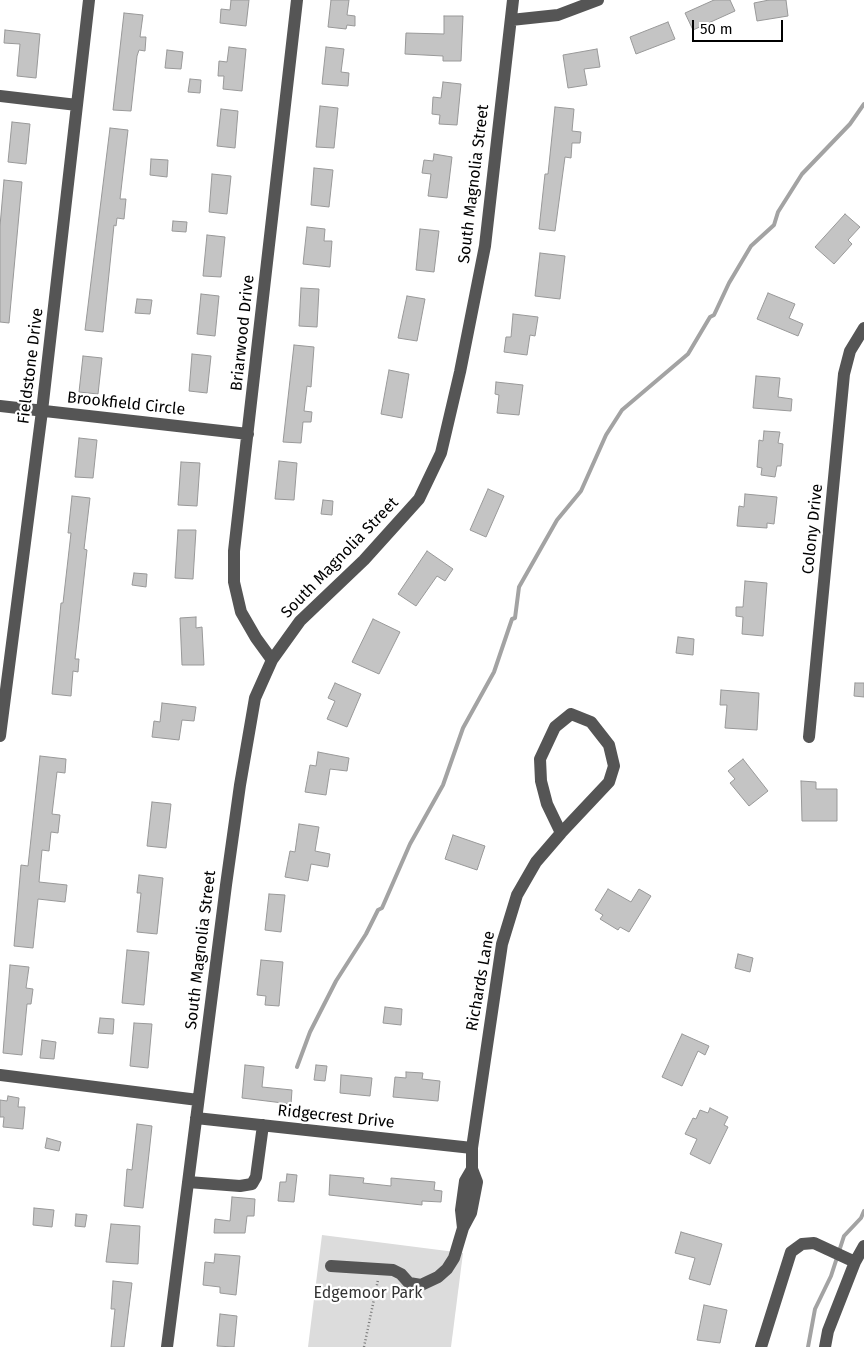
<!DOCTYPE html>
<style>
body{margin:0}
#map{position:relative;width:864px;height:1347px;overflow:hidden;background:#fff;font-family:"Fira Sans",sans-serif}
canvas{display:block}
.scale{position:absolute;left:692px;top:20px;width:91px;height:22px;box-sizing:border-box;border:2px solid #000;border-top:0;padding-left:6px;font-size:15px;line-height:18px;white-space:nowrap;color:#000;-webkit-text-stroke:4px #fff;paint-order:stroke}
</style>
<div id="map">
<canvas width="864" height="1347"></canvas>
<div class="scale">50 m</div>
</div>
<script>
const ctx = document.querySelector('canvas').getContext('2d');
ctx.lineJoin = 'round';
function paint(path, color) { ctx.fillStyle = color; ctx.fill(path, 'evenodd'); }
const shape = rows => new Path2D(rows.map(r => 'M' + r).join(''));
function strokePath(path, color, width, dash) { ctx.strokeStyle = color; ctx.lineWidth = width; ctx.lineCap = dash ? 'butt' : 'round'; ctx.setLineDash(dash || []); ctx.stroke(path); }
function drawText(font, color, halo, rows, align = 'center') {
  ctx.font = font + ' "Fira Sans",sans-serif'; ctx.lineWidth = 4.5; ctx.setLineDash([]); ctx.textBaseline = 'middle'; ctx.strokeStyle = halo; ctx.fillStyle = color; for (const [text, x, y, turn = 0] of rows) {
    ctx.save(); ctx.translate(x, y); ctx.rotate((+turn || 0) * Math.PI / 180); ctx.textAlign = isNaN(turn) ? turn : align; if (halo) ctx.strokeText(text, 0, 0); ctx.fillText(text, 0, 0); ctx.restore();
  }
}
paint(shape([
 [322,1235,463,1253,451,1347,308,1347]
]), '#dcdcdc');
strokePath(shape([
 [297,1067,310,1032,336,981,366,934,378,910,382,908,410,844,443,785,463,728,494,672,512,619,515,618,519,587,557,520,581,491,606,435,622,410,688,354,710,317,714,315,729,283,751,246,774,225,778,212,802,174,850,124,864,104],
 [808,1347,815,1309,831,1276,844,1236,861,1218,864,1211]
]), '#a3a3a3', 4);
const building = shape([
 [231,0,249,0,246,26,220,23,221,9,230,10,231,0],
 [331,0,349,0,347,15,355,16,355,26,347,25,346,29,328,27,331,0],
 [714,0,730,0,735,11,693,30,685,13,714,0],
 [769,0,786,0,788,16,757,21,754,3,769,0],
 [124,13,143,15,140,37,146,37,145,51,139,50,137,56,131,111,113,110,124,13],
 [444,16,463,16,461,61,443,61,443,56,405,54,406,33,444,34,444,16],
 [668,22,675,39,636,54,630,37,668,22],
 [5,30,40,34,36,78,17,76,20,44,4,43,5,30],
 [229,47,246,49,242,91,223,89,224,76,218,76,219,61,227,62,229,47],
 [326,47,344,49,341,72,349,73,348,86,322,84,326,47],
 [597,49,600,67,584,69,587,85,568,88,563,55,597,49],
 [167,50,183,52,181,69,165,68,167,50],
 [190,79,201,80,200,93,188,92,190,79],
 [443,82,461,84,457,125,439,124,440,115,432,114,433,97,441,98,443,82],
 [320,106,338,108,334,148,316,147,320,106],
 [555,107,574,109,572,131,581,132,580,143,572,143,571,158,565,157,555,231,539,229,545,174,548,174,555,107],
 [221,109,238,111,235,148,217,146,221,109],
 [12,122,30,124,26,164,8,162,12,122],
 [110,128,128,130,120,199,126,199,124,219,117,218,116,226,114,225,103,332,85,330,110,128],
 [434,154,452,157,447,198,428,196,431,174,422,173,424,160,433,161,434,154],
 [151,159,168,160,167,177,150,175,151,159],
 [314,168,333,170,329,207,311,205,314,168],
 [212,174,231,176,227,214,209,212,212,174],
 [4,180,22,182,9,323,0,322,0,226,4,180],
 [845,214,860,227,848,240,852,244,834,264,815,247,845,214],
 [173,221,187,222,186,232,172,231,173,221],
 [307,227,325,229,324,241,332,241,330,267,303,264,307,227],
 [420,229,439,231,434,272,416,270,420,229],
 [207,235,225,237,221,277,203,276,207,235],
 [540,253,565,256,560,299,535,296,540,253],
 [301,288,319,289,317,327,299,326,301,288],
 [768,293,795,304,789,318,803,324,798,336,757,319,768,293],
 [201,294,219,296,215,336,197,334,201,294],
 [407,296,425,299,417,341,398,338,407,296],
 [137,299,152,300,150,314,135,313,137,299],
 [513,314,538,317,535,336,530,335,527,355,504,352,506,337,511,337,513,314],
 [294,345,314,347,311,387,307,386,304,411,312,412,311,422,303,422,301,443,283,442,294,345],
 [192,354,211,356,207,393,189,391,192,354],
 [83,356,102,358,98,394,79,392,83,356],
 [389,370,409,374,402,418,381,414,389,370],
 [756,376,780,378,778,397,792,399,791,411,753,408,756,376],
 [496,382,523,385,519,415,497,413,499,395,495,394,496,382],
 [764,431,780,432,778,443,783,444,781,466,777,466,775,477,761,475,762,468,757,467,759,440,763,441,764,431],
 [79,438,97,440,93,478,75,477,79,438],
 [279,461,297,463,294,500,275,499,279,461],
 [181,462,200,463,197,506,178,505,181,462],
 [488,489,504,496,486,537,470,530,488,489],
 [745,494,777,497,774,524,767,523,767,528,737,526,739,506,744,507,745,494],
 [72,496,90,498,84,549,87,550,75,659,79,659,78,672,73,671,71,696,52,694,61,603,63,603,71,533,68,533,72,496],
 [323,500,333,501,332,515,321,514,323,500],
 [178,530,196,530,193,579,175,578,178,530],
 [427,551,453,569,445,581,437,576,416,606,398,594,427,551],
 [134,573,147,574,146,587,132,585,134,573],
 [745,581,767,583,763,636,742,634,743,617,736,616,736,607,743,607,745,581],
 [196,617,196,628,202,627,204,665,182,665,180,618,196,617],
 [373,619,400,632,379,674,352,662,373,619],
 [678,637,694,639,693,655,676,653,678,637],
 [335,683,361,694,347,727,327,719,335,701,328,698,335,683],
 [855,683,864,683,864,697,854,696,855,683],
 [721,690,759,693,757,730,725,728,727,705,720,705,721,690],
 [162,703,196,707,194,721,182,720,179,740,152,737,154,721,160,722,162,703],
 [318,752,349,758,347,771,330,769,326,795,305,792,310,765,316,766,318,752],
 [40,756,66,759,65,773,57,772,52,814,60,815,58,833,51,832,49,851,42,850,39,882,67,885,65,902,38,899,33,948,14,946,21,865,28,866,40,756],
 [743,759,768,791,749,806,730,783,735,779,728,771,743,759],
 [801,781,816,782,816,789,837,789,837,821,802,821,801,781],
 [152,802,171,804,166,848,147,846,152,802],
 [299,824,319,827,315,851,330,854,328,867,311,864,308,881,285,877,290,851,295,852,299,824],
 [453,835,485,846,477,870,445,859,453,835],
 [139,875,163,878,157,934,137,932,141,893,137,893,139,875],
 [608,889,631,902,639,889,651,896,629,932,620,927,618,930,600,919,603,915,595,910,608,889],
 [269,894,285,895,281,932,265,930,269,894],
 [127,950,149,952,144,1005,122,1003,127,950],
 [738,954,753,958,750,972,735,968,738,954],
 [261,960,283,962,279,1006,265,1005,266,996,257,995,261,960],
 [10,965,29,967,26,988,33,989,31,1004,27,1004,22,1055,3,1053,10,965],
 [385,1007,402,1009,401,1025,383,1023,385,1007],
 [100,1018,114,1019,113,1034,98,1033,100,1018],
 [134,1023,152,1024,148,1068,130,1066,134,1023],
 [682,1034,709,1046,705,1055,698,1051,682,1086,662,1077,682,1034],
 [42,1040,56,1042,54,1059,40,1058,42,1040],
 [245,1065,264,1067,262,1087,292,1090,291,1104,242,1098,245,1065],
 [316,1065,327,1066,325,1081,314,1080,316,1065],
 [406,1072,423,1073,422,1079,440,1081,438,1101,393,1097,395,1077,406,1078,406,1072],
 [341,1075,372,1078,370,1096,340,1093,341,1075],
 [8,1096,19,1098,18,1107,25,1107,23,1129,3,1127,4,1117,0,1117,0,1100,7,1101,8,1096],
 [710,1108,728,1117,724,1125,728,1127,710,1164,690,1154,697,1139,685,1134,693,1118,696,1119,700,1110,708,1113,710,1108],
 [137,1124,152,1126,143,1208,124,1206,127,1169,132,1170,137,1124],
 [47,1138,61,1142,59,1151,45,1148,47,1138],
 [287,1174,297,1175,294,1202,278,1201,280,1182,286,1182,287,1174],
 [330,1175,364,1178,363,1183,391,1186,391,1178,435,1182,434,1190,442,1191,441,1202,422,1201,422,1205,329,1195,330,1175],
 [232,1197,255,1199,254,1216,247,1216,245,1233,214,1233,215,1219,230,1221,232,1197],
 [34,1208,54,1210,52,1227,33,1225,34,1208],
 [76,1214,87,1215,85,1227,75,1226,76,1214],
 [111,1224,140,1226,138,1264,106,1262,111,1224],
 [681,1232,722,1244,710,1285,689,1279,695,1258,675,1253,681,1232],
 [215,1254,240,1256,236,1295,220,1293,220,1287,203,1285,205,1262,214,1263,215,1254],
 [113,1281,132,1283,124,1347,111,1347,115,1309,111,1309,113,1281],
 [704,1305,727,1310,720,1343,697,1340,704,1305],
 [220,1314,237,1316,234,1347,217,1346,220,1314]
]);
paint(building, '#c4c4c4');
strokePath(building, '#999', 1);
strokePath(shape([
 [364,1347,378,1280]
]), '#777', 2.5, [1, 2.5]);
strokePath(shape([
 [511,20,558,15,598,0],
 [0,96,77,105],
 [0,406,248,434],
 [272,660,256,638,241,612,234,582,234,551,297,0],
 [571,714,591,722,609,745,614,766,609,782,561,833,547,804,541,781,540,759,555,727,571,714],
 [0,736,42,411,89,0],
 [809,737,844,374,850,351,864,328],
 [0,1075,198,1100],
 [196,1118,472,1148],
 [188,1182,240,1186,252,1184,256,1177,263,1125],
 [463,1228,461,1210,465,1181,472,1169],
 [331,1266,393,1270,401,1274,409,1283,421,1285,438,1277,447,1269,454,1258,463,1228,471,1213,477,1182,472,1169,472,1148,502,944,517,895,536,862,561,833],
 [167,1347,226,885,240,785,255,698,272,660,300,621,364,560,419,499,441,453,460,372,485,246,513,0],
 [761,1347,791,1252,802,1244,814,1243,855,1262],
 [825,1347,828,1331,855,1262,864,1246]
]), '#555', 12);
drawText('16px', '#000', '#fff', [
 ["South Magnolia Street",474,184,-83],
 ["Briarwood Drive",243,333,-84],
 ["Fieldstone Drive",31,366,-83],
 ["Brookfield Circle",126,404,6],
 ["Colony Drive",813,529,-84],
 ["South Magnolia Street",340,558,-46],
 ["South Magnolia Street",201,950,-83],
 ["Richards Lane",481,981,-80],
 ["Ridgecrest Drive",336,1117,6]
]);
drawText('16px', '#333', '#fff', [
 ["Edgemoor Park",368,1294]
]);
</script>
